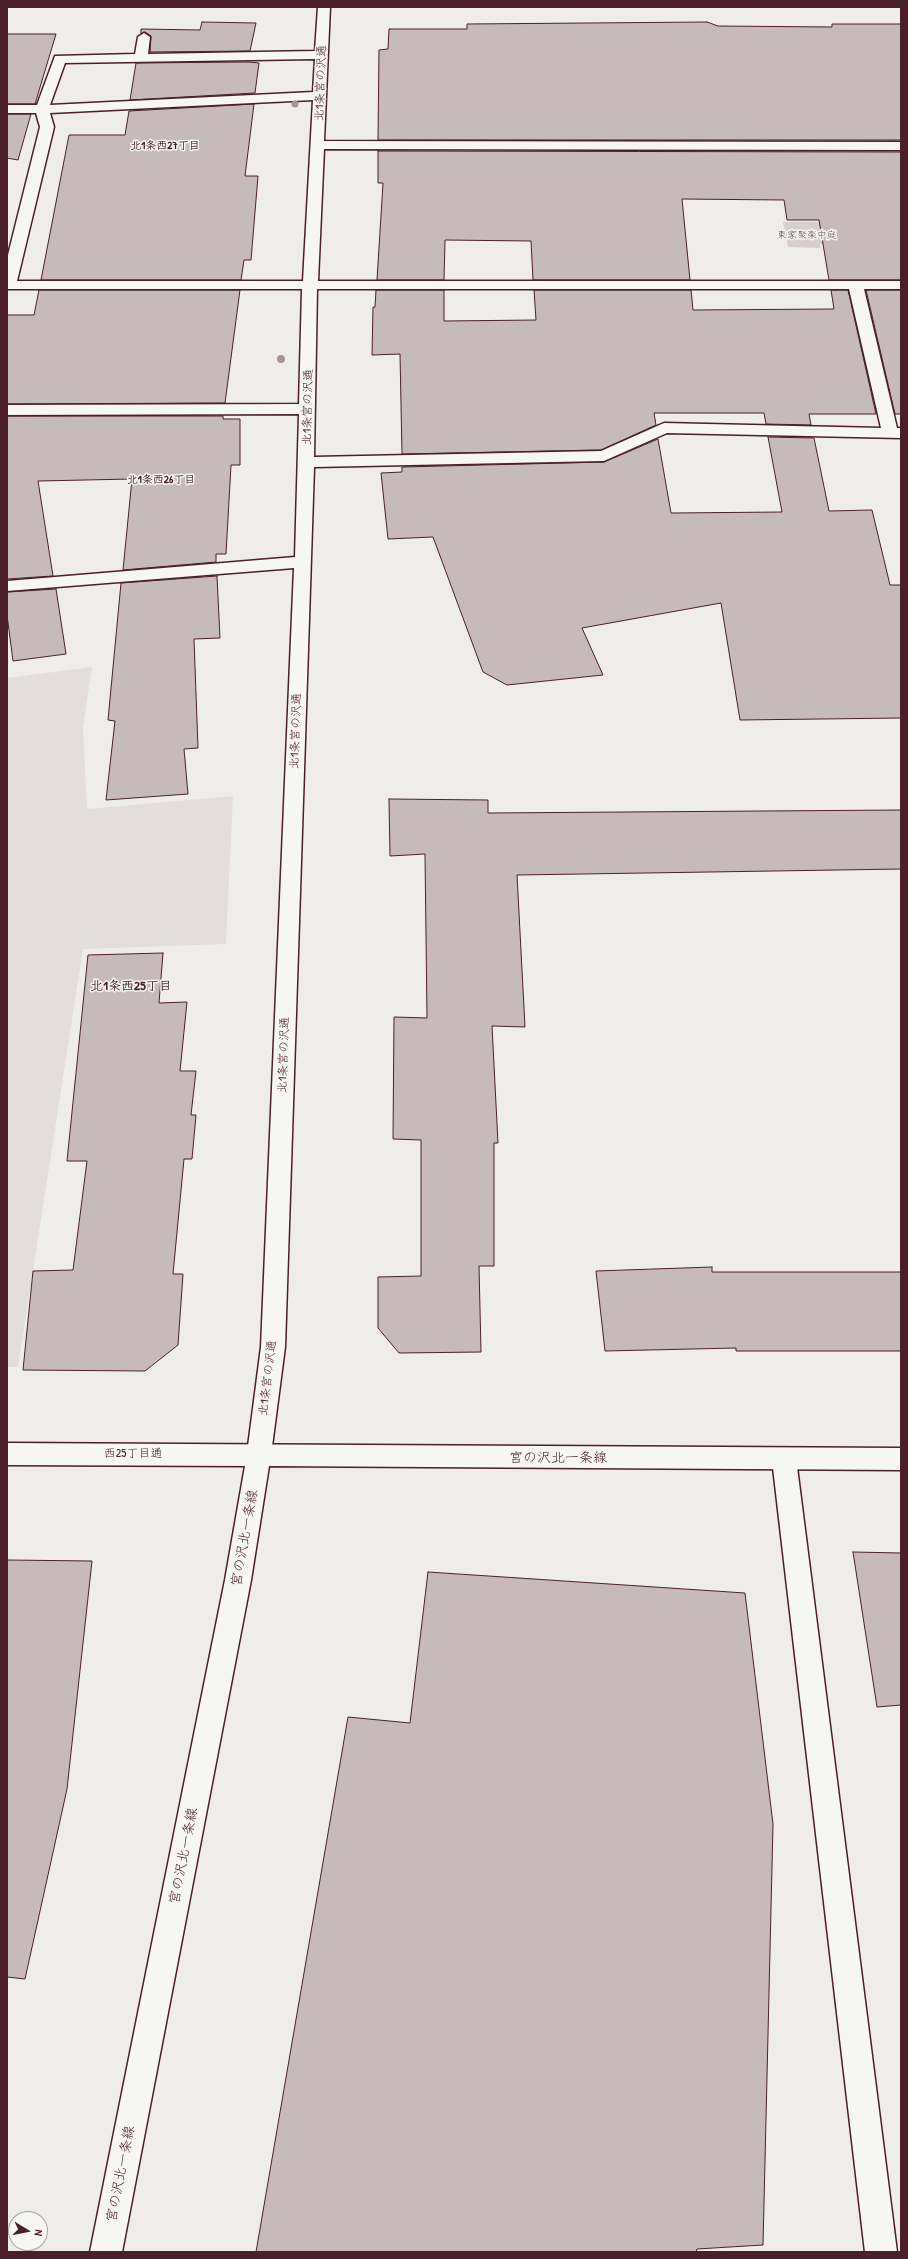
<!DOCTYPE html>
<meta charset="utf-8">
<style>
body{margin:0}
#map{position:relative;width:908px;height:2259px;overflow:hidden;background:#efedea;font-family:"Patrick Hand",sans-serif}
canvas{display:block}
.frame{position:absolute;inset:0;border:8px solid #4a1f2b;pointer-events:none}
.north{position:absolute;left:8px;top:2211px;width:40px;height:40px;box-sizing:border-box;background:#f6f6f2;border:1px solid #b1a0a2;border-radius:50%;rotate:100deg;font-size:11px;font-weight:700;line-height:16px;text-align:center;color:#4a1f2b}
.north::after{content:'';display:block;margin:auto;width:14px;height:18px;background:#4a1f2b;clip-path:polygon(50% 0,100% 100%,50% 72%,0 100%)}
</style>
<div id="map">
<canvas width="908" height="2259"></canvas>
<div class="frame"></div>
<div class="north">N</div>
</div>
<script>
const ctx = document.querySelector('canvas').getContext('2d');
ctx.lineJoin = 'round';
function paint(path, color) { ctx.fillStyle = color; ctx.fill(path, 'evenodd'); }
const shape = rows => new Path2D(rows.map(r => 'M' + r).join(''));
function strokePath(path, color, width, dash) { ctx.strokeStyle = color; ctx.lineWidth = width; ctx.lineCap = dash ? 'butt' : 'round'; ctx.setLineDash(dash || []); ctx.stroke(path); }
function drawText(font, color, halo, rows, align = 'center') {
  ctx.font = font + ' "Patrick Hand","Klee One",sans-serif'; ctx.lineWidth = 3; ctx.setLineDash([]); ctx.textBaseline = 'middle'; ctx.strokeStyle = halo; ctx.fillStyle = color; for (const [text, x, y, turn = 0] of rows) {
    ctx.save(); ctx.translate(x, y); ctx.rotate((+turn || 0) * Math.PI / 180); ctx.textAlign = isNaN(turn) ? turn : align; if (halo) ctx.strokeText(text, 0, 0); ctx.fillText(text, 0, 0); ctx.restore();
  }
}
paint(shape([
 [92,667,83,727,87,809,233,796,226,944,83,949,18,1367,7,1367,7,678]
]), '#e3dedc');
paint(shape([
 [783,222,826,222,831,244,820,244,820,248,788,247]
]), '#d7cfce');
const building = shape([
 [202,22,256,23,250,51,150,52,151,36,145,32,141,34,141,29,200,30,202,22],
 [707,22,718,26,832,27,832,24,901,24,901,140,378,140,379,50,388,49,389,29,467,29,467,24,707,22],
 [7,34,56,34,35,104,7,104,7,34],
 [248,62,259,63,255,93,130,100,136,63,248,62],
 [254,104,245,176,258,176,251,260,244,260,241,280,41,280,69,135,125,135,129,111,254,104],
 [7,114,31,114,18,160,7,158,7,114],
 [378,151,901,152,901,280,829,280,819,220,787,220,784,200,682,199,690,280,533,280,531,241,445,240,444,280,377,280,383,183,378,183,378,151],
 [39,290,240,290,225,403,7,404,7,315,34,315,39,290],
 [376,290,444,290,444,321,536,320,534,290,691,290,693,310,834,309,831,290,848,290,876,414,809,414,811,425,766,424,764,413,654,413,656,425,601,450,402,454,400,354,372,355,373,307,375,307,376,290],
 [866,290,901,290,901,414,895,414,866,290],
 [7,416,223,416,223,419,240,419,240,465,231,465,226,554,216,554,216,562,123,570,132,479,38,481,53,576,7,579,7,416],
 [768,437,814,438,829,511,872,510,890,585,901,585,901,718,740,720,721,603,582,628,603,675,507,685,483,672,433,537,388,539,381,473,402,472,402,467,604,462,658,439,671,513,782,512,768,437],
 [217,576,220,638,194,639,198,748,184,749,188,794,106,800,115,721,108,720,121,583,217,576],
 [56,589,66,654,13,661,7,615,7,592,56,589],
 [389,799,488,800,488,813,901,810,901,869,517,875,525,1027,492,1026,498,1143,494,1143,494,1266,479,1266,481,1352,399,1353,378,1328,378,1277,421,1276,421,1140,393,1139,394,1017,427,1018,425,854,390,856,389,799],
 [163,953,159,1003,187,1002,180,1071,196,1071,191,1115,196,1115,192,1159,184,1159,173,1274,183,1274,178,1345,145,1371,23,1370,33,1271,73,1270,87,1161,67,1161,88,955,163,953],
 [712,1267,712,1272,901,1272,901,1351,736,1351,736,1348,605,1351,596,1271,712,1267],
 [853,1552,901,1553,901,1705,877,1707,853,1552],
 [7,1560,92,1561,67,1789,25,1979,7,1977,7,1560],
 [428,1572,745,1593,773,1824,763,2245,697,2249,696,2252,256,2252,348,1717,410,1723,428,1572]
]);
paint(building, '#c6babb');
strokePath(building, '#4a1f2b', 1);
const minor = shape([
 [318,7,330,7,324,141,901,142,901,150,324,149,318,281,901,281,901,289,864,289,897,428,901,428,901,438,667,433,604,461,314,467,285,1347,271,1454,268,1462,259,1465,250,1462,247,1454,261,1347,294,568,7,591,7,581,295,557,299,414,7,415,7,405,299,404,302,289,7,289,7,259,40,127,36,113,7,113,7,105,37,105,55,56,135,54,138,37,144,33,150,37,148,54,315,51,318,7],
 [315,59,313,92,50,105,65,63,315,59],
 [313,100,303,281,17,281,54,127,50,113,313,100],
 [317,289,849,289,881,428,664,423,601,451,314,457,317,289],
 [784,1448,793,1451,796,1459,897,2252,865,2252,772,1459,775,1451,784,1448]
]);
const major = shape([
 [7,1443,901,1448,901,1470,269,1466,251,1580,122,2252,90,2252,225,1580,245,1466,7,1465,7,1443]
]);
strokePath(minor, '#4a1f2b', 3);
strokePath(major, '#4a1f2b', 3);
paint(minor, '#f6f6f2');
paint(major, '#f6f6f2');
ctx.fillStyle = '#a89498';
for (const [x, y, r] of [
 [295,104,3.5],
 [281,359,4]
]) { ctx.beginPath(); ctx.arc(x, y, r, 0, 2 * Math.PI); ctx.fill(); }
drawText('10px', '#6d4b54', '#f6f6f2', [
 ["東家聚楽中庭",807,235]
]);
drawText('bold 11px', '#4a1f2b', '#f6f6f2', [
 ["北1条西27丁目",165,146],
 ["北1条西26丁目",161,480]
]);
drawText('12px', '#4a1f2b', '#f6f6f2', [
 ["北1条宮の沢通",321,83,-88],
 ["北1条宮の沢通",308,407,-89],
 ["北1条宮の沢通",296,731,-88],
 ["北1条宮の沢通",284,1055,-88],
 ["北1条宮の沢通",268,1378,-83],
 ["西25丁目通",133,1454]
]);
drawText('bold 13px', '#4a1f2b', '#f6f6f2', [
 ["北1条西25丁目",131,987]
]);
drawText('14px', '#4a1f2b', '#f6f6f2', [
 ["宮の沢北一条線",558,1458],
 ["宮の沢北一条線",245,1538,-80],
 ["宮の沢北一条線",184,1856,-79],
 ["宮の沢北一条線",121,2174,-79]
]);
</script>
